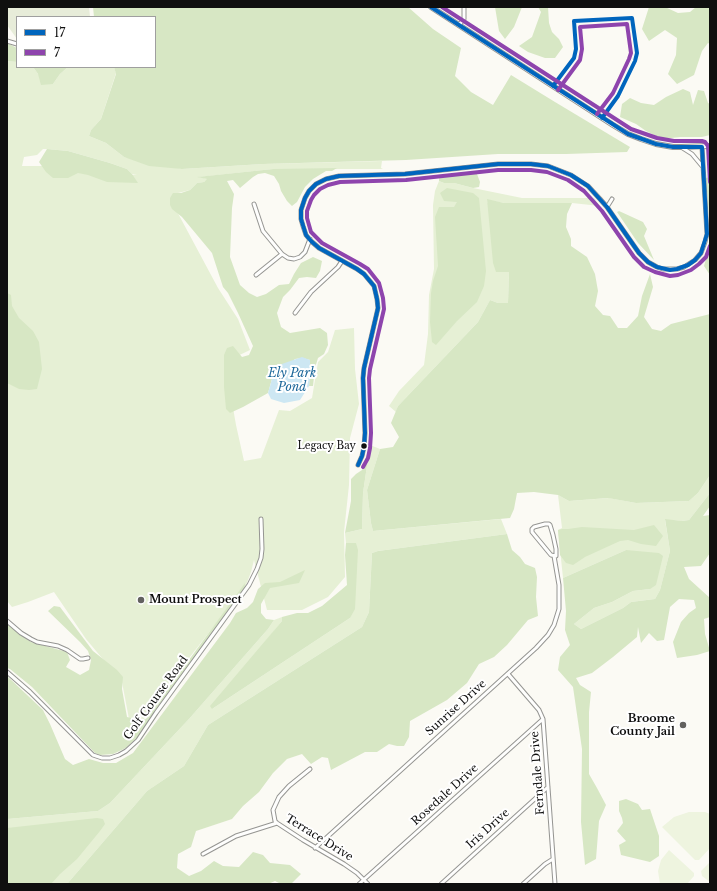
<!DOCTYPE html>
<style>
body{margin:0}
#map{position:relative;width:717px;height:891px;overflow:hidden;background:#fbfaf4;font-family:"Libre Baskerville",serif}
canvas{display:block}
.frame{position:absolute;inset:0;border:8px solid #0f0f0f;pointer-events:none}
.legend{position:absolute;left:16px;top:16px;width:140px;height:52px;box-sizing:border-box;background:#fff;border:1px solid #9f9f9f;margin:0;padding:5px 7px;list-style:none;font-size:12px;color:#0f0f0f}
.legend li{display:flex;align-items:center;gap:8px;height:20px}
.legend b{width:20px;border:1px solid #9f9f9f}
</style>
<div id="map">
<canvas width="717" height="891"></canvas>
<div class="frame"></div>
<ul class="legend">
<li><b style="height:5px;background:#0065bd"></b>17</li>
<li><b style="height:5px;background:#8e44ad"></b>7</li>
</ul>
</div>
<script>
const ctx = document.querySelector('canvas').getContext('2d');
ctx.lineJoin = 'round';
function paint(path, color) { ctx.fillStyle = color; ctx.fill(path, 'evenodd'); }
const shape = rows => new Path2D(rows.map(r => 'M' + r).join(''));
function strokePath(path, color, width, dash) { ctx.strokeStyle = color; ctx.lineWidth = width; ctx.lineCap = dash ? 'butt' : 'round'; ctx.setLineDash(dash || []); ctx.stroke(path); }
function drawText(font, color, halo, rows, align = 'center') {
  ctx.font = font + ' "Libre Baskerville",serif'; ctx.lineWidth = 4; ctx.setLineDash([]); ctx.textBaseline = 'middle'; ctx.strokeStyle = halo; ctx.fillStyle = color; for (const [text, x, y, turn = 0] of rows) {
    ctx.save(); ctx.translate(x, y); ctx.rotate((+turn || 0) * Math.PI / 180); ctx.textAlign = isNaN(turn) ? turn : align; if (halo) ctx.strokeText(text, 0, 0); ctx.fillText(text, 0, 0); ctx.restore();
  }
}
paint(shape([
 [7,61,17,62,17,67,33,67,38,74,53,84,60,74,68,67,114,67,116,73,101,119,91,130,89,136,106,143,124,157,182,169,263,164,382,161,381,168,383,169,273,169,199,177,208,179,204,182,197,183,190,190,178,193,173,204,218,288,238,319,250,350,225,362,236,425,244,461,261,458,279,410,290,411,312,398,318,362,328,352,335,330,354,328,355,369,359,404,350,438,349,485,344,532,345,577,328,597,302,610,267,610,254,560,251,572,246,585,175,676,141,723,129,719,122,682,86,639,54,592,28,602,12,607,7,601],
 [43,149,47,149,68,151,110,163,127,169,132,174,137,175,106,174,47,166,22,166,24,157,37,155],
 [439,181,444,183,454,183,473,188,522,198,594,198,600,206,572,203,504,203,487,200,509,272,508,304,498,303,490,300,478,322,398,406,396,412,389,406,399,391,424,365,428,334,429,295,434,269,433,205,435,191],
 [370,445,380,449,367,490,371,523,373,531,501,519,507,534,378,551,372,553,369,612,362,627,208,725,184,766,147,791,67,884,7,884,7,819,98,811,110,803,189,719,268,629,274,620,282,617,282,621,212,709,350,618,356,543,346,543,345,533,362,529,363,493],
 [710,475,710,493,689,520,682,521,665,520,670,551,660,590,655,599,631,602,623,608,581,629,574,624,594,608,612,602,633,591,650,589,626,550,563,578,558,530,562,528,558,495,569,501,609,498,636,503,689,501,698,493]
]), '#e6f0d5');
paint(shape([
 [93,7,408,7,433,29,461,48,455,76,471,92,493,105,511,75,555,102,630,147,627,152,566,154,498,154,406,160,263,164,182,169,149,166,124,157,106,143,89,136,91,130,101,119,116,74,114,67,155,67,155,17,94,17],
 [495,7,522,7,514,27,505,39,499,31],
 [538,7,548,7,549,23,552,32,559,39,563,47,555,58,545,58,528,52,519,46,532,37,541,12],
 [649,7,665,7,678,13,690,12,696,7,710,7,710,44,708,43,702,51,694,75,677,84,668,74,676,55,677,38,665,30,649,41,642,29],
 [7,43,17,48,17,62,7,61],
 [33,67,68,67,60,74,53,84,41,85,38,74],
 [683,89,690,92,693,105,698,90,704,91,708,103,710,104,710,135,702,137,680,137,662,139,646,131,636,124,620,117,622,104,630,98,641,103,654,105,666,97],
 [47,149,68,151,110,163,127,169,132,174,138,183,107,182,88,175,78,173,68,178,53,178,46,172,39,162],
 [337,168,332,171,326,171,313,179,305,187,297,202,292,206,287,201,281,191,279,184,274,176,265,173,258,174,253,177,240,188,233,180,227,181,234,194,232,208,230,257,240,285,249,293,257,297,266,294,279,285,289,284,294,274,301,263,313,257,322,261,320,271,316,278,307,277,299,278,290,290,283,297,277,313,281,327,290,333,320,328,327,333,328,345,324,354,318,358,315,368,313,386,309,386,310,360,302,358,295,359,272,379,268,393,243,407,230,413,226,409,224,387,224,355,227,348,233,346,242,357,249,355,253,346,238,313,228,293,223,287,212,253,182,217,172,209,170,205,170,198,173,193,181,193,190,190,197,183,204,182,207,179,197,177,273,169],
 [473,172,477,174,480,182,479,187,473,188,454,183,444,183,439,181,439,175],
 [710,177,710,277,710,275,704,266,708,252,710,230,706,178],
 [447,188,473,193,479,198,486,271,484,286,477,302,457,321,436,345,432,342,430,322,431,293,433,281,438,266,435,217,439,207,454,207,457,202,444,201,440,193],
 [487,199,504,203,572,203,567,214,566,227,571,239,571,246,587,257,595,274,598,291,595,306,603,315,610,316,618,328,627,328,638,316,642,296,650,274,653,287,644,317,652,329,661,331,671,324,710,314,710,475,698,493,689,501,636,503,608,498,569,501,558,495,534,492,517,493,514,509,510,518,373,531,371,523,367,490,380,449,393,447,399,437,391,423,398,406,478,322,490,300,498,303,508,303,509,272,496,272,493,263],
 [619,211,643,222,647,229,644,236,654,260,638,243,617,212],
 [7,293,11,295,12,306,19,318,33,331,39,342,42,369,37,389,29,390,19,389,7,383],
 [370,445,363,493,362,529,345,533,351,501,351,479,356,474,362,470],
 [710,493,710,506,703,516,710,515,710,553,701,566,684,567,689,579,710,598,710,617,704,619,705,634,710,651,697,655,677,658,673,642,681,622,689,613,696,608,694,600,679,599,670,607,664,640,657,641,649,633,641,643,638,627,637,637,613,657,592,673,576,678,580,685,591,692,589,712,589,774,597,788,606,805,599,821,596,859,585,865,581,822,582,749,573,687,558,670,560,657,570,645,565,630,566,611,563,578,626,550,659,553,663,556,656,585,650,589,633,591,612,602,594,608,574,624,581,629,623,608,631,602,655,599,660,590,670,551,665,519,682,521,689,520],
 [654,525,663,536,656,546,641,544,628,540,620,541,585,557,573,565,566,563,560,555,558,530,562,529,568,529,582,527,634,530],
 [507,534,512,550,520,557,525,564,535,568,537,577,536,597,538,616,528,620,507,645,494,657,479,664,467,683,447,700,410,721,409,737,404,746,397,746,389,744,377,752,365,752,331,770,328,758,322,757,311,764,302,754,287,759,273,773,259,792,243,806,232,819,196,831,191,847,178,854,177,868,189,876,201,871,214,861,223,866,239,867,253,852,263,855,270,863,290,865,301,874,291,884,281,884,275,881,268,884,67,884,147,791,184,766,208,725,362,627,369,612,372,553,378,551],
 [346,543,356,543,358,550,355,609,350,618,212,709,210,706,282,621,282,617,297,613,308,613,322,606,347,585,345,555],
 [305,570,299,583,270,588,261,604,261,613,266,619,274,620,268,629,189,719,110,803,98,811,7,819,7,676,43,710,50,724,65,759,73,765,89,759,103,763,116,763,133,753,230,623,236,613,247,608,253,602,258,589,265,583,280,582],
 [245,583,244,592,154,714,141,734,126,748,113,754,100,755,95,753,32,687,10,669,7,668,7,624,31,642,67,652,70,660,66,667,80,675,89,670,91,660,88,651,80,642,48,611,54,606,60,607,93,651,117,670,123,677,122,689,127,717,139,720,146,719],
 [626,799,638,804,642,810,650,809,659,836,659,856,650,862,621,855,619,845,626,841,617,831,623,823,622,818,619,811,619,801],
 [97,818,103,819,105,824,100,831,77,859,60,874,51,884,7,884,7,828]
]), '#d7e7c4');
paint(shape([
 [7,7,89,7,90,17,17,17,17,39,7,25]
]), '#e7ecd9');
paint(shape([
 [689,812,705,812,710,814,710,848,699,860,695,860,662,827,674,817],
 [669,850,694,873,694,876,687,884,660,884,658,871,661,860],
 [710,862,710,882,702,876,701,871]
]), '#eef4df');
paint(shape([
 [302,357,310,360,310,379,309,386,300,400,284,403,271,399,268,393,272,379,279,365]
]), '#cde7f3');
const minor = shape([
 [459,25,464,19,464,7],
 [7,41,17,44],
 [681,147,692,154,702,166],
 [254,204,263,231,282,254,288,258,294,259,300,257,305,252,310,239],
 [607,207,612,199],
 [256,275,282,254],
 [295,313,311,292,338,267,342,261],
 [358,465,362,456,364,447,365,433,363,378,364,368,378,308,377,299,374,286,364,274,357,269,319,248,311,241,306,235,303,226,301,219,301,210,305,198,309,191,316,184,326,179,339,176,405,174,498,164,531,164,548,166,571,175,588,186,600,199,607,207,639,253,648,262,657,267,663,269,677,269,684,267,695,260,701,253,705,242,707,234,702,147],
 [545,524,549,524,550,525,553,535,556,549,556,556,551,555,532,532,532,529,534,527,545,524],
 [7,621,21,633,31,639,37,642,58,646,67,650,80,659,83,659,88,658],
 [7,672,30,692,93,755,102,758,110,758,119,755,126,751,138,740,156,713,249,585,257,569,261,558,262,549,261,519],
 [508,674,539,710,543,719,555,884],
 [310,769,289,786,279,797,273,810,275,821,277,823,303,840,344,864,357,873,368,884],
 [315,848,536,648,548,635,554,625,559,609,559,585,554,556],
 [203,854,236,836,277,823],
 [359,884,543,719],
 [441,884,548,787],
 [523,884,545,864,553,859]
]);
const tertiary = shape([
 [431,7,613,125,628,134,641,139,656,144,673,147,681,147,710,146]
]);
strokePath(minor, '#959592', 5);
strokePath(tertiary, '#959592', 6);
strokePath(minor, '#fefefd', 3);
strokePath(tertiary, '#fefefd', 4);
strokePath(shape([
 [553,86,574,58,576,49,574,21,632,18,637,53,635,61,618,96,602,118],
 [358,465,362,456,364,447,365,433,363,378,364,368,378,308,377,299,374,286,364,274,357,269,319,248,311,241,306,235,301,219,301,210,305,198,309,191,316,184,326,179,339,176,405,174,498,164,531,164,548,166,571,175,588,186,607,207,639,253,648,262,657,267,670,270,677,269,688,265,695,260,701,253,707,234,702,147,673,147,656,144,628,134,431,7]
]), '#0065bd', 4);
strokePath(shape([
 [442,7,631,129,657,138,674,141,702,141,705,142,708,146,710,182],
 [558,90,580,60,582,49,580,27,627,24,631,53,629,59,613,93,597,114],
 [363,467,368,458,370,448,371,433,369,378,370,369,384,309,383,298,379,283,368,269,360,264,322,243,311,232,307,218,307,211,311,200,314,195,320,189,328,185,340,182,406,180,498,170,531,170,547,172,568,180,584,191,602,211,634,257,644,267,655,272,670,276,678,275,691,270,699,264,706,257,710,246]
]), '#8e44ad', 4);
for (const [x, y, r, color] of [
 [364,446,3.5,"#0f0f0f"],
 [141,600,4,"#62615f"],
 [683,725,4,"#62615f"]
]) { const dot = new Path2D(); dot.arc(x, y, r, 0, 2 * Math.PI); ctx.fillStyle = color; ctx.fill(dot); strokePath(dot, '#fff', 1.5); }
drawText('10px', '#0f0f0f', '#fff', [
 ["Legacy Bay",356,446]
], 'right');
drawText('bold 11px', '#0f0f0f', '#fff', [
 ["Mount Prospect",149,600],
 ["Broome",675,719,"right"],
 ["County Jail",675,732,"right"]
], 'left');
drawText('11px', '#0f0f0f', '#fff', [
 ["Golf Course Road",156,698,-54],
 ["Sunrise Drive",456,708,-42],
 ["Ferndale Drive",538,773,-94],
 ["Rosedale Drive",445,795,-42],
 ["Iris Drive",488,829,-42],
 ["Terrace Drive",319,838,32]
]);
drawText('italic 12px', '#1e689a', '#fff', [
 ["Ely Park",292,374],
 ["Pond",292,388]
]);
</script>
